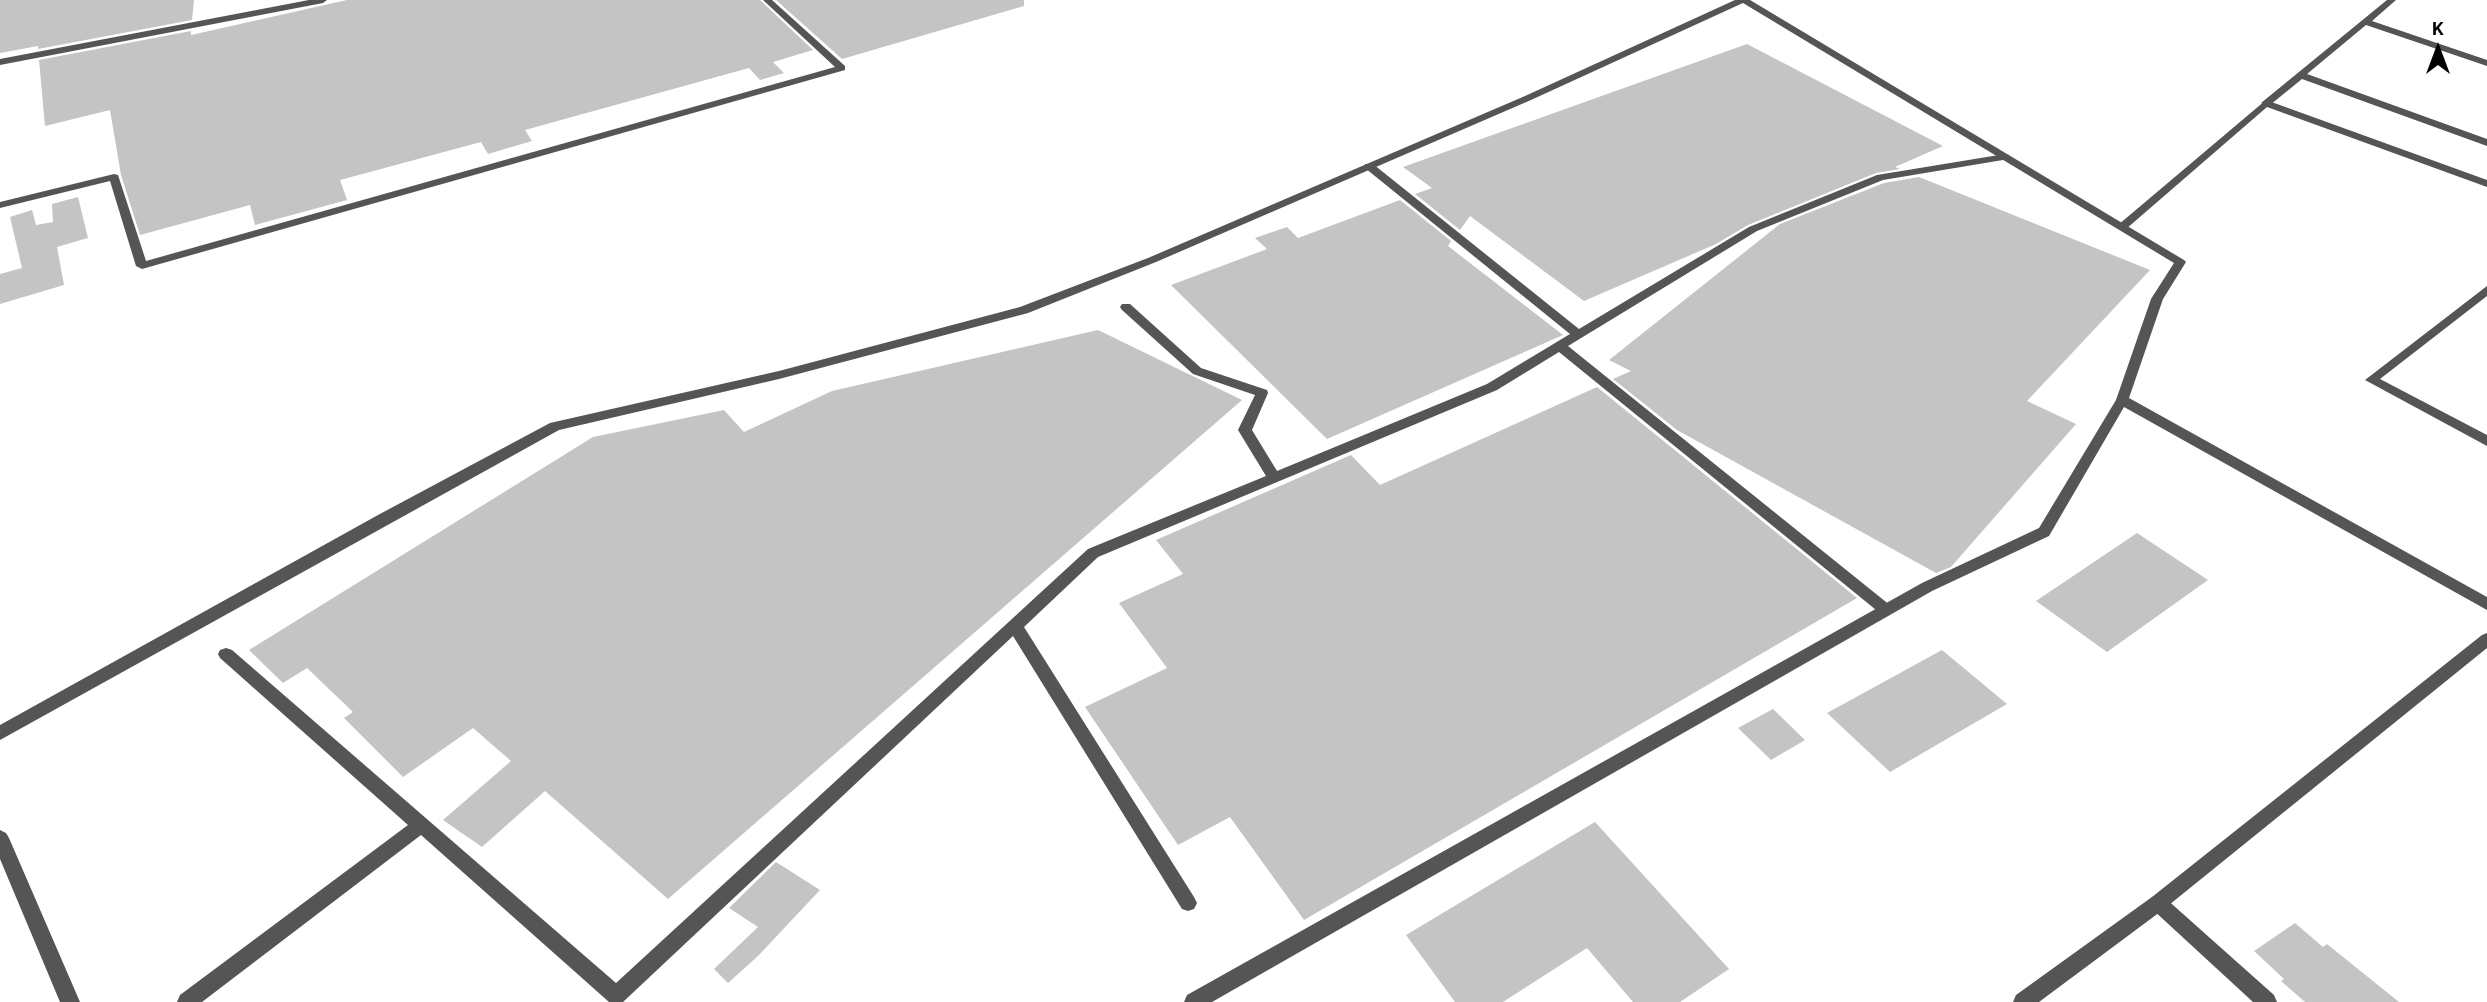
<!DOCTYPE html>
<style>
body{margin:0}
#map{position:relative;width:2487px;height:1002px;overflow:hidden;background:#fff;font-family:Barlow,sans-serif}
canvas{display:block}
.north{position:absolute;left:2403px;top:14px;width:70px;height:70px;-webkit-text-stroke:5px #fff;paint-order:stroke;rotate:0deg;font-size:19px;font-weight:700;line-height:28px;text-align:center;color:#000}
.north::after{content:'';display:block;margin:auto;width:24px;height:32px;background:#000;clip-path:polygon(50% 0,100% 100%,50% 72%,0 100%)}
</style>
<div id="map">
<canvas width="2487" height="1002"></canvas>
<div class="north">K</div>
</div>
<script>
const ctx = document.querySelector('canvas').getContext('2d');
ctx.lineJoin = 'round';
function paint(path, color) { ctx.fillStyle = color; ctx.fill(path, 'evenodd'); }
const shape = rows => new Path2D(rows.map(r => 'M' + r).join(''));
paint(shape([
 [0,0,194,0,192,20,38,49,38,46,0,53],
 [347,0,760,0,813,50,773,62,784,73,760,80,749,68,525,130,532,141,488,154,481,142,340,180,347,200,255,225,250,205,140,235,121,175,110,110,45,126,39,60,191,31,191,35],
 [776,0,1024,0,1024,6,842,59],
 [1747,44,1943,146,1895,167,1900,169,1876,173,1748,225,1716,244,1584,301,1470,216,1460,230,1415,194,1432,188,1403,167],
 [1919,177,2150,270,2027,401,2076,424,1951,567,1936,573,1677,430,1613,379,1631,371,1609,360,1780,224,1884,183],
 [78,197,88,238,57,247,64,285,0,304,0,274,22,268,10,217,32,210,36,225,53,222,52,204],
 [1400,200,1451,241,1448,246,1563,335,1327,439,1171,285,1267,249,1255,238,1287,227,1298,238],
 [1098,330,1242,400,668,899,545,791,482,847,443,820,511,761,473,728,403,777,344,718,353,712,307,668,283,683,249,650,593,437,724,410,744,432,832,391],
 [1597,387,1857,598,1304,920,1230,817,1178,845,1085,707,1167,668,1119,603,1183,574,1156,540,1351,455,1380,485],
 [2137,533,2208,580,2107,652,2036,601],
 [1942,650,2007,704,1890,772,1827,713],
 [1773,709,1805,740,1771,760,1738,728],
 [1595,822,1729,969,1680,1002,1633,1002,1587,948,1503,1002,1455,1002,1406,935],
 [776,862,820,890,758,956,728,983,714,969,758,927,729,908],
 [2295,923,2323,947,2327,944,2399,1002,2305,1002,2281,981,2284,979,2254,951]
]), '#c4c4c4');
paint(shape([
 [2266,100,2487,180,2487,187,2267,107,2126,229,2118,229,2118,225,2266,100],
 [2005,154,2009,155,2009,159,1883,180,1757,231,1568,346,1891,606,1894,610,1891,614,1881,614,1559,352,1497,390,1098,557,1024,627,1194,897,1197,903,1194,909,1188,911,1182,909,1013,636,623,1002,609,1002,421,835,202,1002,177,1002,180,995,408,825,220,658,218,654,220,650,226,648,232,650,616,983,1088,549,1266,476,1238,430,1255,395,1193,374,1122,310,1120,307,1122,304,1130,304,1201,368,1267,390,1268,393,1252,430,1277,471,1487,384,1570,334,1365,168,1365,164,1373,164,1579,329,1749,227,1877,175,2005,154],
 [2487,286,2487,296,2380,379,2487,435,2487,446,2365,380,2487,286]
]), '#555');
paint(shape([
 [309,0,327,0,323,3,0,65,0,59,309,0],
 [763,0,772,0,845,66,845,70,142,269,136,266,110,181,0,208,0,202,114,174,118,175,146,261,835,67,763,0],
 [1735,0,1750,0,2184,260,2186,262,2163,299,2129,398,2487,597,2487,610,2124,407,2049,536,1932,591,1212,1002,1184,1002,1187,995,1922,583,2039,528,2116,400,2151,299,2174,263,1743,3,1531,100,1156,262,1028,313,779,379,559,430,0,740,0,725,378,515,550,423,779,371,1020,307,1148,258,1525,96,1735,0],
 [2387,0,2396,0,2372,21,2487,60,2487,66,2366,25,2307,74,2487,139,2487,146,2302,79,2270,105,2261,103,2387,0],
 [0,830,6,833,9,838,80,1002,60,1002,0,859,0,830],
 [2158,895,2164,897,2274,995,2277,1002,2253,1002,2152,909,2149,903,2152,897,2158,895]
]), '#555');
paint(shape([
 [2487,633,2487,648,2164,909,2039,1002,2013,1002,2016,995,2152,897,2482,635,2487,633]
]), '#555');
</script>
